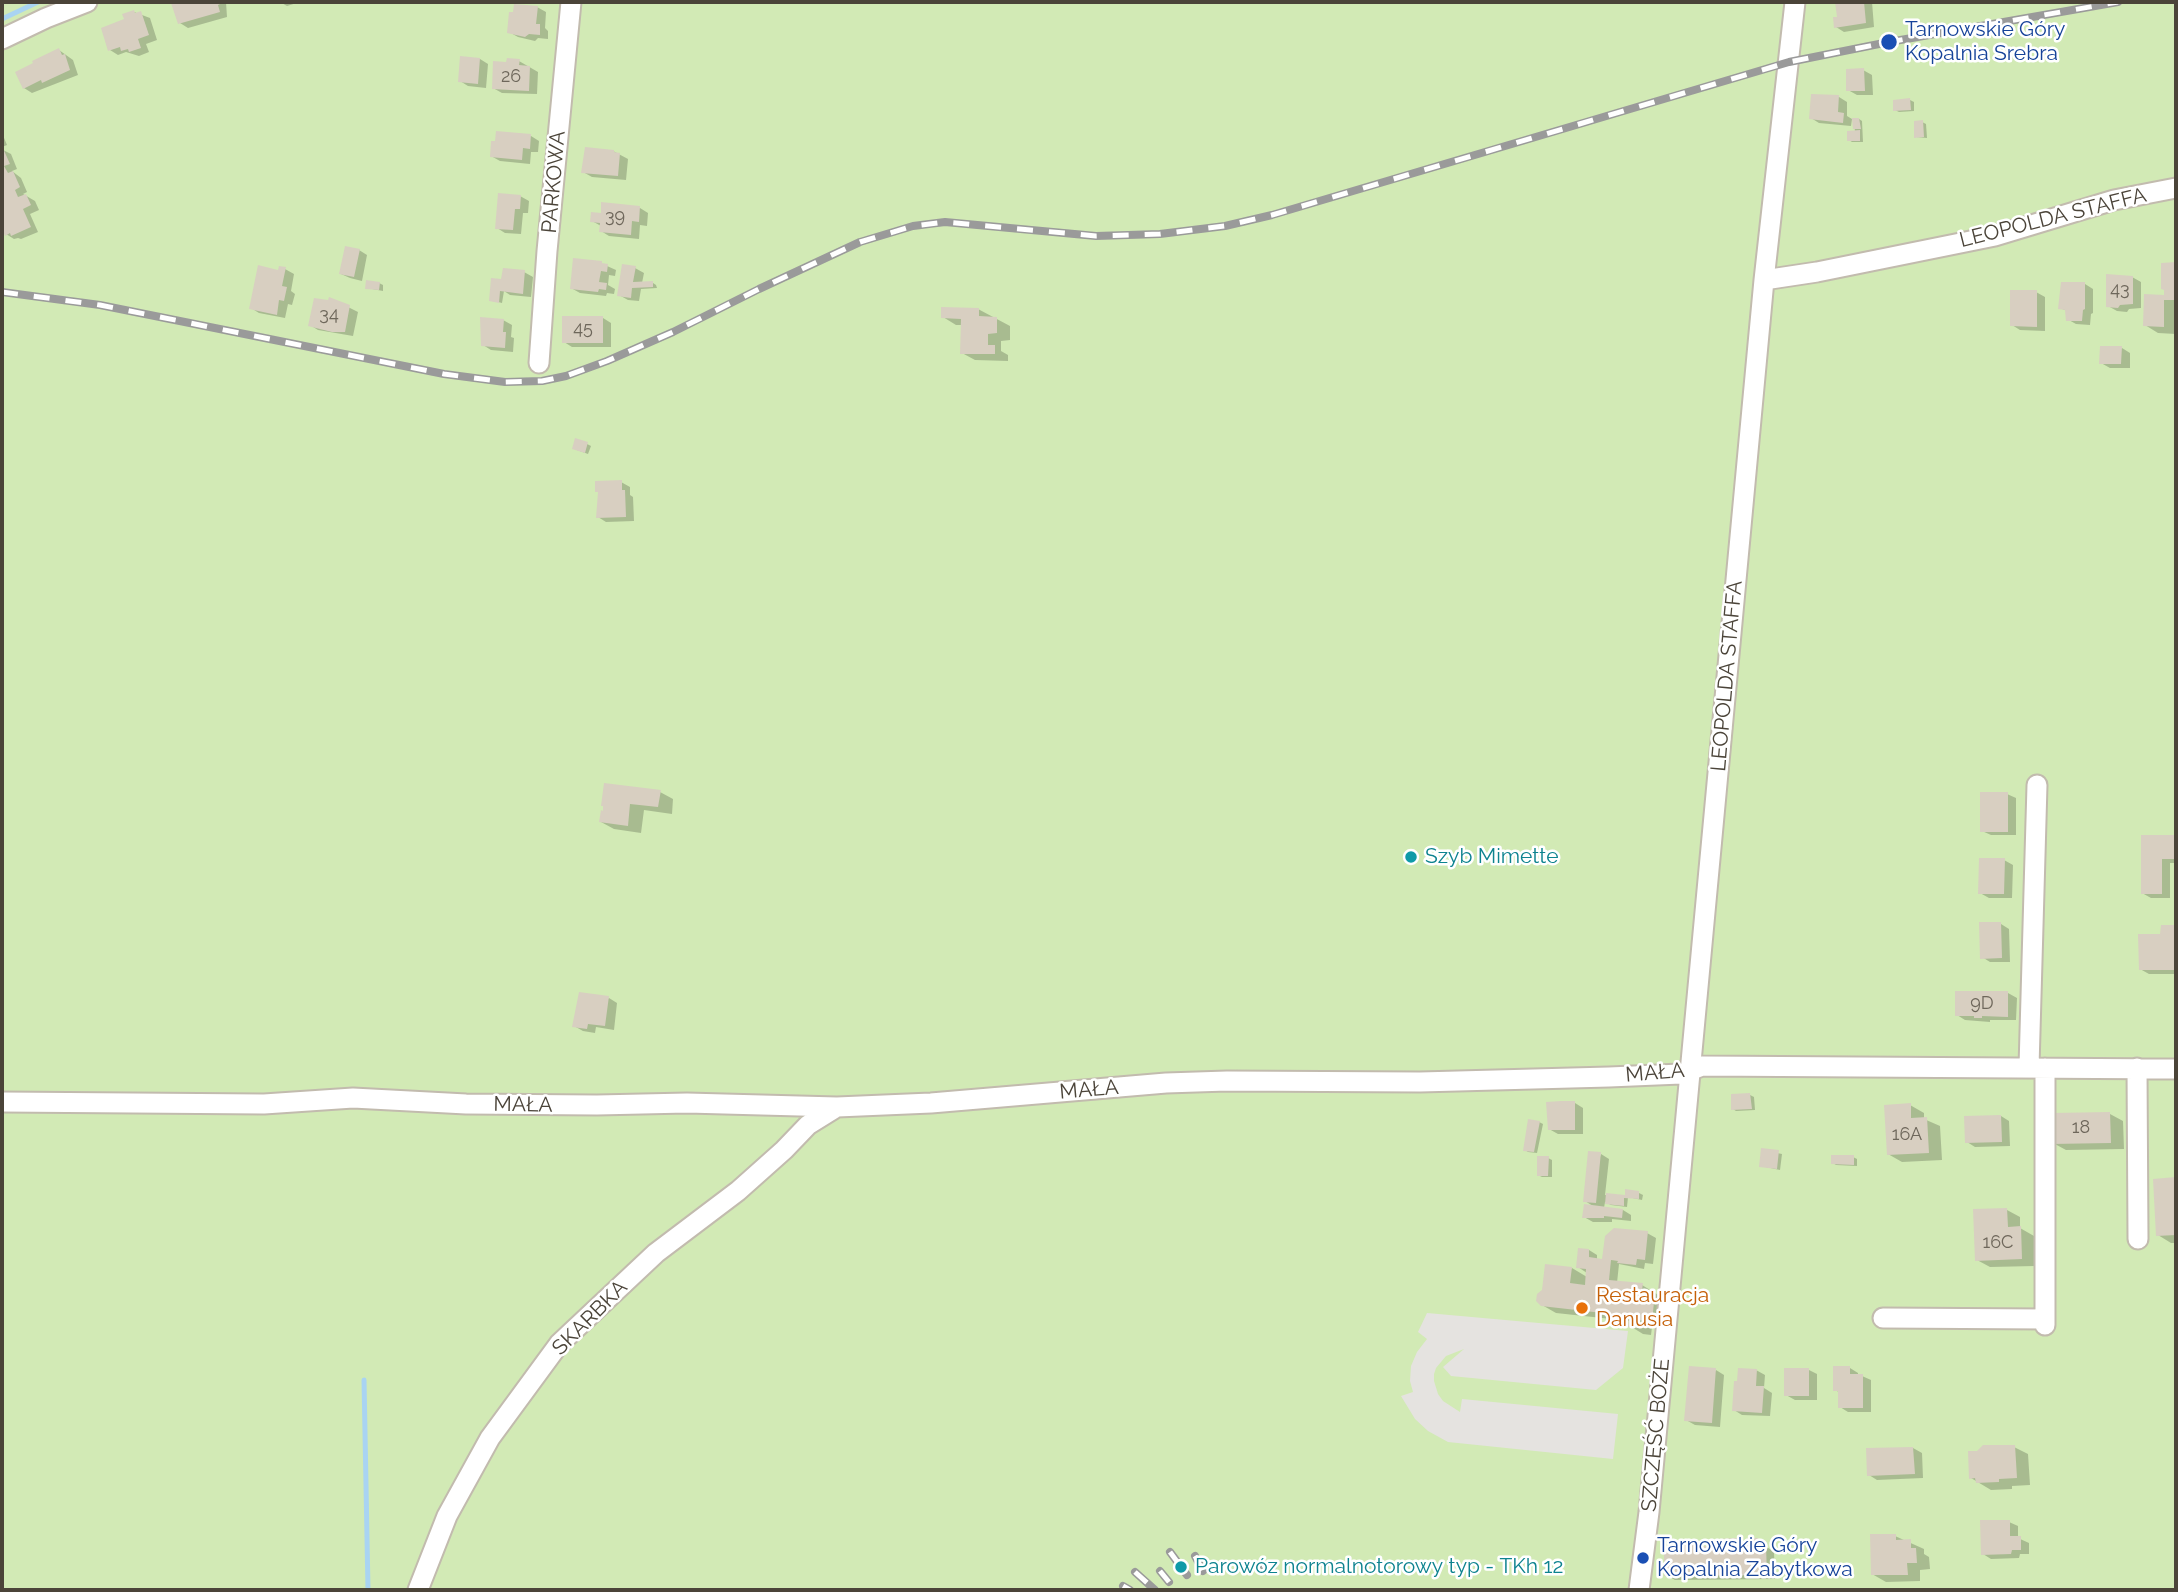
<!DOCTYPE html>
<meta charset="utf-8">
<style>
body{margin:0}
#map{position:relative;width:2178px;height:1592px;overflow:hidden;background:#f6f3ec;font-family:Raleway,sans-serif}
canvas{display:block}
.frame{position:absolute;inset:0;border:4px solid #4b4439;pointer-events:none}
</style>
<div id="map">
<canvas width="2178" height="1592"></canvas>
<div class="frame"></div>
</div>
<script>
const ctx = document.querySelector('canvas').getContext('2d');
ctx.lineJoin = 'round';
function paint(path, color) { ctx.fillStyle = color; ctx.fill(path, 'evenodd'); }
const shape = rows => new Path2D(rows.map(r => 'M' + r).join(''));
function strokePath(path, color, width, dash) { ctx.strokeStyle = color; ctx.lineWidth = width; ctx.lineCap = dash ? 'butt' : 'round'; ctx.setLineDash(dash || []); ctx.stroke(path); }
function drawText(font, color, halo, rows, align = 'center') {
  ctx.font = font + ' Raleway,sans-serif'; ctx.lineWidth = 5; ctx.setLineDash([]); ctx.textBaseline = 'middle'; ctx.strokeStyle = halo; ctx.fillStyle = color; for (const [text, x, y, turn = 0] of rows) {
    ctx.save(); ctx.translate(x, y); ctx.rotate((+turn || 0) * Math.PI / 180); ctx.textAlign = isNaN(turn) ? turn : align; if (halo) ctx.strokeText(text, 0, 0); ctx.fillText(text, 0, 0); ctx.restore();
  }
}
paint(shape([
 [2,2,2176,2,2176,1590,2,1590]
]), '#d2eab5');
paint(shape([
 [1427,1313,1628,1331,1623,1368,1596,1390,1451,1376,1443,1367,1464,1349,1446,1356,1436,1368,1434,1374,1434,1381,1438,1394,1443,1401,1460,1412,1462,1399,1618,1414,1613,1459,1448,1442,1428,1431,1415,1419,1401,1396,1413,1392,1410,1381,1411,1366,1417,1352,1427,1339,1418,1332]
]), '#e5e3e0');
paint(shape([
 [179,2,226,2,227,17,188,28,180,23,173,4],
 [280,2,300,2,287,6],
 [1837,2,1872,2,1874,27,1844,32,1836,27,1839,18],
 [537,7,546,12,545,28,548,31,548,39,538,38,535,41,518,37,509,32],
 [134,12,150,18,157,40,146,44,149,52,139,56,126,52,118,55,110,50,126,20],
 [59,50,73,60,78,75,32,93,24,88],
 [462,58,480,59,488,64,486,88,468,86,460,81],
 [519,61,538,72,537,94,502,93,493,88,508,64],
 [1863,70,1872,75,1873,95,1857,95,1848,90],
 [1813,95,1839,97,1847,102,1847,116,1852,119,1851,126,1819,123,1811,118],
 [1910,100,1914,102,1914,111,1899,112,1895,110],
 [1859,119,1862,121,1863,142,1852,142,1849,140,1855,132,1854,120],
 [1922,122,1926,124,1927,138,1916,137],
 [2,133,7,145,2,147,3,150,11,154,17,169,12,171,21,178,27,192,23,194,35,201,39,210,30,214,38,232,21,239,18,238,14,239,6,234,2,225,6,221,2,210],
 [498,133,531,136,539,141,538,152,531,152,530,164,500,161,491,156,497,143],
 [613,151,628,159,626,180,592,177,583,172],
 [520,196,529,201,528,213,523,213,521,234,505,233,497,228],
 [603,204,640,208,648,213,647,226,640,225,639,239,609,236,601,231,601,226,592,221,602,215],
 [359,250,367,255,362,281,350,278,341,274],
 [2162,264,2176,264,2176,334,2158,333,2145,325,2165,297],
 [607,266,616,270,615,276,609,275,608,285,615,289,614,294,607,293,606,296,580,293,571,288],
 [635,268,644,273,642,283,653,283,656,285,657,288,641,289,639,301,628,300,619,295],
 [285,269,294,274,291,291,295,294,292,305,288,304,285,318,259,313,251,308,280,272],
 [524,272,533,277,531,297,510,295,504,291,502,303,491,300,503,281],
 [2132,277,2141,282,2141,308,2129,309,2127,312,2117,311,2108,306],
 [379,283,383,285,383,291,367,288],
 [2085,284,2093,289,2093,313,2091,314,2090,325,2076,324,2067,319,2067,311,2060,308],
 [2036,292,2045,297,2045,331,2020,330,2012,325],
 [346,306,358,312,353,336,318,330,310,325],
 [978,309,1010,326,1010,340,1001,341,1001,351,1008,355,1008,361,975,360,962,353,962,325,956,325,943,317],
 [603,318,611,323,611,347,572,347,564,342],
 [503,320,512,325,511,337,514,338,513,352,491,350,483,345],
 [2122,348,2130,353,2130,368,2110,368,2101,363],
 [587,444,591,446,588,454,577,450],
 [621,482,630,487,630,495,633,497,634,521,606,522,598,517],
 [660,792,673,799,672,814,644,810,641,833,614,829,601,822,602,812],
 [2007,794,2016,798,2016,835,1991,835,1982,831],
 [2143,837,2176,837,2176,863,2170,863,2170,898,2151,898,2142,893],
 [2004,860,2013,865,2012,898,1989,898,1980,893],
 [2001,924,2009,929,2010,962,1990,962,1982,957],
 [2175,927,2176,974,2149,974,2140,969],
 [1957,992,2008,993,2017,998,2016,1020,1990,1020,1990,1022,1965,1020,1957,1015],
 [609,998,617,1003,614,1030,596,1027,595,1033,583,1031,574,1026],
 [1750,1095,1754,1097,1755,1110,1736,1111,1733,1109],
 [1575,1103,1583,1108,1583,1134,1558,1134,1549,1129],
 [1910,1105,1924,1113,1924,1119,1940,1126,1942,1160,1902,1162,1888,1154],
 [2110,1114,2123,1121,2124,1149,2066,1150,2053,1143],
 [2001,1116,2009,1121,2010,1146,1975,1147,1967,1142],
 [1539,1122,1543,1124,1537,1153,1528,1152,1525,1150],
 [1762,1150,1782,1154,1780,1170,1761,1166],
 [1601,1154,1609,1159,1605,1195,1624,1197,1639,1193,1643,1195,1642,1200,1628,1197,1627,1207,1611,1205,1605,1202,1604,1208,1623,1210,1631,1215,1631,1221,1612,1219,1612,1222,1593,1222,1584,1217,1596,1208,1585,1201],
 [1853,1157,1857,1159,1857,1166,1836,1165,1833,1163],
 [1548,1158,1552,1160,1552,1177,1542,1177,1538,1175],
 [2176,1179,2176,1243,2171,1243,2158,1235,2155,1180],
 [2007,1210,2020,1217,2020,1228,2034,1236,2035,1266,1990,1267,1977,1260],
 [1647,1233,1656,1238,1653,1264,1645,1263,1644,1269,1619,1264,1617,1283,1642,1285,1668,1301,1665,1328,1652,1327,1651,1335,1643,1334,1630,1326,1630,1321,1556,1313,1542,1305,1572,1268,1587,1277,1587,1273,1578,1267,1589,1250,1597,1255,1597,1260,1604,1261],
 [1850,1368,1858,1373,1858,1376,1862,1376,1871,1380,1871,1412,1848,1412,1840,1407,1839,1392,1835,1390],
 [1716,1370,1724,1375,1720,1427,1695,1425,1686,1420],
 [1756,1370,1765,1375,1764,1388,1772,1393,1770,1416,1742,1415,1734,1410],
 [1809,1370,1817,1374,1817,1400,1795,1400,1786,1395],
 [2014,1447,2028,1454,2030,1485,2012,1486,2012,1489,1991,1490,1971,1478],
 [1913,1448,1922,1453,1923,1478,1877,1480,1869,1475],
 [2009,1522,2018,1526,2018,1538,2029,1543,2029,1554,2020,1554,2019,1558,1991,1559,1983,1554],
 [1895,1536,1924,1549,1924,1554,1929,1557,1930,1569,1920,1570,1920,1581,1886,1582,1872,1574],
 [1738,1540,1749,1547,1757,1540,1774,1552,1775,1579,1675,1580,1666,1575,1681,1549,1697,1541,1705,1548,1721,1548]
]), '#0003');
strokePath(shape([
 [2,19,38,2],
 [364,1380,368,1590]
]), '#a9d4f2', 5);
paint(shape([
 [174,2,220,2,220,4,218,5,220,12,178,24,171,3],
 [1835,2,1864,2,1866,23,1834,28,1833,17,1837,17],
 [514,4,538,6,536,24,540,24,540,35,529,34,525,37,507,33,509,12,513,12],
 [134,10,135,13,141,11,149,35,138,39,141,48,129,52,128,49,121,51,120,47,108,51,101,28,124,19,122,14],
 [59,48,62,55,65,54,70,70,42,83,41,80,23,89,15,72,33,63,32,61],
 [460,56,480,58,478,84,458,82],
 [507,58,520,59,519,65,530,66,529,91,492,89,493,61,506,62],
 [1864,68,1865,91,1846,91,1846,69],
 [1811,94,1839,95,1838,112,1844,113,1843,123,1809,119],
 [1910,98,1911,110,1893,111,1893,100],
 [1852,118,1859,118,1861,129,1853,129],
 [1923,120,1924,137,1914,138,1914,121],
 [1860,130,1860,141,1847,141,1847,131],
 [496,131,531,134,530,149,523,148,522,160,490,157,491,141,495,141],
 [2,146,10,164,4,166,8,173,13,171,20,187,15,190,18,197,26,194,31,205,23,209,31,227,11,236,10,233,5,236,2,229,2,221,4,220,2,215],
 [585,147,614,150,614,152,620,153,618,176,581,173],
 [498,193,521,195,520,209,515,209,513,230,495,229],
 [601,202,640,206,639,222,632,221,631,235,599,232,600,223,590,222,591,212,601,213],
 [345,246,360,249,354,277,339,274],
 [573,258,602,261,602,263,608,264,607,272,601,271,599,282,607,283,606,290,599,289,598,292,570,289],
 [2176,262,2176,300,2164,300,2164,327,2143,326,2144,294,2164,295,2164,290,2161,289,2161,263],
 [622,264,636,266,633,282,653,281,653,287,632,288,631,298,617,296],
 [258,265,278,270,279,266,286,267,282,286,287,287,284,301,279,300,277,315,249,309],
 [503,268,525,270,523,294,500,291,499,303,489,301,491,278,501,279],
 [2106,274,2133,276,2133,304,2120,305,2118,308,2106,307],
 [366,280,380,282,379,290,365,289],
 [2061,282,2085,282,2085,309,2083,310,2082,321,2066,321,2065,310,2058,309],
 [2010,290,2037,290,2037,327,2010,326],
 [329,297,350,305,345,332,332,332,308,326,314,298,328,300],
 [941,307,979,308,979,316,997,317,997,333,988,334,988,345,995,345,995,354,960,354,961,319,941,318],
 [562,316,603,316,603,343,562,343],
 [480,317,504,319,503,332,506,332,505,348,481,346],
 [2100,346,2122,346,2121,364,2099,364],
 [575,438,588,442,585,453,572,449],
 [622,480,622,490,625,490,626,517,596,518,598,492,595,492,595,481],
 [604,783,661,790,658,807,630,804,628,826,599,822,601,810,603,811,603,806,601,806],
 [1980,792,2008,792,2008,832,1980,832],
 [2141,835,2176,835,2176,859,2162,859,2162,894,2141,894],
 [1979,858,2005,858,2004,894,1978,894],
 [1979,922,2001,922,2002,958,1980,959],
 [2161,925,2176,925,2174,970,2139,970,2138,934,2160,934],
 [1955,991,2008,991,2008,1017,1982,1016,1982,1018,1974,1018,1974,1016,1955,1016],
 [579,992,609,996,605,1026,588,1024,587,1029,572,1027],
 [1750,1093,1752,1109,1731,1110,1731,1094],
 [1561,1101,1575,1101,1575,1130,1548,1130,1546,1102],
 [1911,1103,1911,1118,1927,1117,1929,1153,1887,1155,1884,1105],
 [2110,1112,2111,1143,2051,1144,2051,1113],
 [2001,1115,2002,1142,1965,1143,1964,1116],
 [1528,1119,1540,1121,1534,1152,1523,1151],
 [1761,1148,1779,1150,1777,1169,1759,1167],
 [1588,1151,1601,1152,1596,1203,1583,1202],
 [1831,1155,1854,1155,1854,1165,1831,1164],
 [1537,1156,1549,1156,1548,1176,1537,1176],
 [2176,1177,2176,1235,2156,1236,2153,1179],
 [1625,1189,1639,1191,1639,1199,1624,1198,1624,1206,1605,1204,1606,1193,1625,1195],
 [1584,1204,1623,1209,1622,1218,1604,1216,1604,1218,1582,1218],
 [2007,1208,2008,1227,2021,1226,2022,1259,1975,1261,1973,1209],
 [1614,1228,1648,1231,1645,1260,1637,1259,1636,1265,1617,1263,1618,1261,1611,1260,1609,1280,1643,1283,1642,1290,1655,1292,1652,1322,1639,1320,1638,1328,1628,1327,1629,1316,1541,1306,1536,1301,1537,1294,1542,1290,1545,1264,1572,1267,1570,1283,1585,1285,1586,1269,1576,1268,1578,1248,1589,1249,1589,1257,1602,1259,1605,1236],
 [1689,1366,1716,1368,1712,1423,1684,1421],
 [1833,1366,1850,1366,1850,1374,1863,1374,1863,1408,1838,1408,1838,1391,1833,1391],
 [1738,1368,1757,1369,1756,1386,1764,1386,1762,1413,1732,1411,1734,1381,1737,1381],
 [1784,1368,1809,1368,1809,1396,1784,1396],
 [1983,1445,2015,1445,2017,1478,1999,1479,1999,1482,1976,1483,1975,1478,1969,1479,1968,1451,1977,1451],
 [1913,1447,1915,1474,1867,1476,1866,1448],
 [1980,1520,2010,1520,2010,1536,2021,1536,2021,1550,2012,1550,2011,1554,1981,1555],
 [1870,1534,1896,1534,1896,1540,1911,1539,1911,1548,1916,1548,1917,1563,1907,1563,1908,1575,1871,1575],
 [1738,1538,1738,1546,1747,1546,1747,1538,1758,1538,1758,1545,1766,1545,1767,1575,1664,1576,1664,1547,1679,1547,1679,1539,1697,1539,1697,1546,1719,1546,1719,1539]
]), '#d8cfc1');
const minor = shape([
 [2,39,46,18,87,2],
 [1764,280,1817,272,1995,236,2114,200,2176,188],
 [539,363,547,251,571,2],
 [2029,1067,2037,785],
 [2137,1068,2138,1239],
 [2,1102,264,1104,353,1098,466,1104,597,1105,687,1103,837,1107,931,1103,1166,1083,1227,1081,1420,1082,1609,1077,1681,1074,1702,1066,2176,1069],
 [1883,1318,2045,1319],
 [2045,1325,2045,1068],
 [418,1590,447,1516,490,1438,559,1344,656,1253,738,1191,784,1150,808,1125,837,1107],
 [1639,1590,1649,1512,1764,280,1795,2]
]);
strokePath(minor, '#c2bbae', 23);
strokePath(minor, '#fff', 19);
const rail = shape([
 [2,292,100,305,444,374,505,382,542,381,566,376,607,361,673,332,759,289,860,242,913,226,945,222,1096,236,1160,234,1225,226,1272,215,1789,62,1889,42,2118,2],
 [1170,1552,1187,1575],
 [1195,1556,1203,1571],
 [1262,1565,1273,1566],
 [1160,1571,1169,1582],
 [1135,1572,1155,1590],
 [1123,1586,1130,1590]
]);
strokePath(rail, '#9a9a9a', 8);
strokePath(rail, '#fff', 5, [16]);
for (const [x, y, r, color] of [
 [1889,42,9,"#1a4fb4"],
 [1411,857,7,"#0f9aa8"],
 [1582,1308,7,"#e8710a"],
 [1643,1558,7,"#1a4fb4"],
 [1181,1567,7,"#0f9aa8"]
]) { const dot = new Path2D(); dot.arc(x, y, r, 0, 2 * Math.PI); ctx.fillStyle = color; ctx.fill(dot); strokePath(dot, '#fff', 2.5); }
drawText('18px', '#6e675b', null, [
 ["26",511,77],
 ["39",615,217],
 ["43",2120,290],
 ["34",329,315],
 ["45",583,329],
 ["9D",1982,1004],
 ["18",2081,1128],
 ["16A",1907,1135],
 ["16C",1998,1243]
]);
drawText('21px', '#164399', '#fff', [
 ["Tarnowskie Góry",1905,30],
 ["Kopalnia Srebra",1905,54],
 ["Tarnowskie Góry",1657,1546],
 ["Kopalnia Zabytkowa",1657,1570]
], 'left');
drawText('21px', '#4b4439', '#fff', [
 ["PARKOWA",554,182,-85],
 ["LEOPOLDA STAFFA",2053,218,-14],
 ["LEOPOLDA STAFFA",1727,676,-85],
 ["MAŁA",1655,1073,-5],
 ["MAŁA",1089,1090,-5],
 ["MAŁA",523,1105,1],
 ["SKARBKA",590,1318,-45],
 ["SZCZĘŚĆ BOŻE",1656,1435,-85]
]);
drawText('21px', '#0d838f', '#fff', [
 ["Szyb Mimette",1425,857],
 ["Parowóz normalnotorowy typ - TKh 12",1195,1567]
], 'left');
drawText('21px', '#c56008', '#fff', [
 ["Restauracja",1596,1296],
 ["Danusia",1596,1320]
], 'left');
</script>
